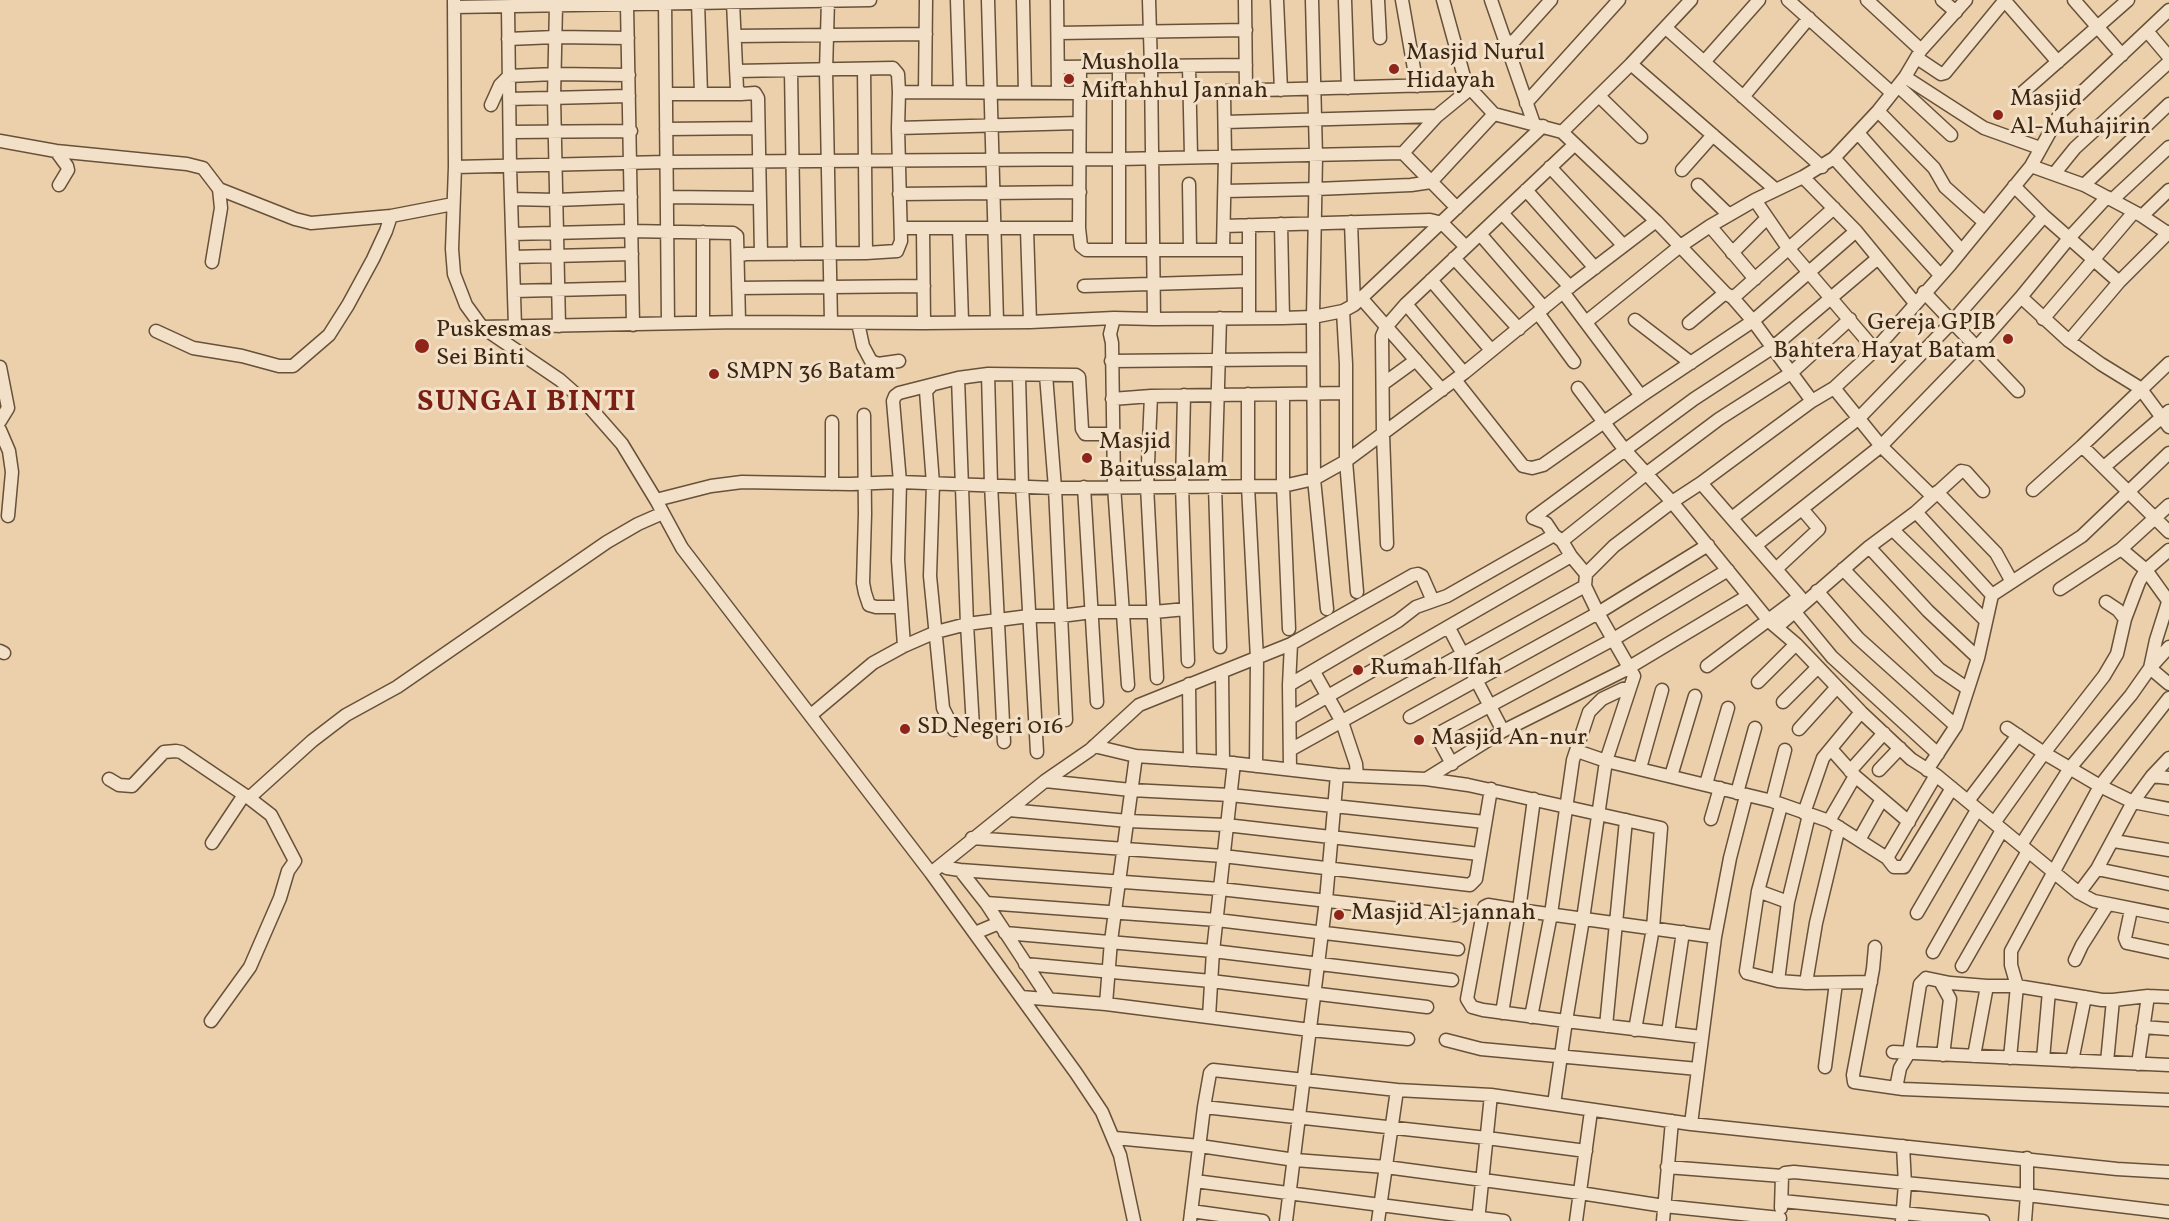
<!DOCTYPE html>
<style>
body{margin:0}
canvas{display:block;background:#ebd0ab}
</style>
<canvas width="2169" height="1221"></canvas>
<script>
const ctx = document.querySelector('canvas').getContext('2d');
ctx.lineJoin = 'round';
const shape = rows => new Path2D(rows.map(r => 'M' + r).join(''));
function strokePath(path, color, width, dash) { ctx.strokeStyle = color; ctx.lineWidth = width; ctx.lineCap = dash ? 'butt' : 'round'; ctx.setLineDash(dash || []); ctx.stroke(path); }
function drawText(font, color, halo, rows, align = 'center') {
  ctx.font = font + ' Vollkorn,serif'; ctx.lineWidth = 6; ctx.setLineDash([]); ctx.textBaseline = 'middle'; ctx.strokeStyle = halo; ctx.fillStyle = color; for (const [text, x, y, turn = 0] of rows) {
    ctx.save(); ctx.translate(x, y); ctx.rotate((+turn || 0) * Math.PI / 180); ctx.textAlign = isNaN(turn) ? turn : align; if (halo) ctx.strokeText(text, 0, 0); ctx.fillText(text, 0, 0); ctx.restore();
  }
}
const minor = shape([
 [454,0,455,167,452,249,454,274,466,305,482,327,560,380,586,403,622,444,656,500,682,548,931,873,1076,1073,1102,1112,1120,1155,1134,1221],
 [665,0,668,323],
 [828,0,826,71,831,322],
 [957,0,960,92],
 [988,0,997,321],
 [1023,0,1025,92],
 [1057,0,1058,92],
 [1149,0,1151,67,1154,319],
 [1245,0,1246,90],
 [1277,0,1281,90],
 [1312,0,1316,156,1313,317,1314,479,1327,609],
 [1345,0,1348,88],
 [1378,0,1380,38],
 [1402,0,1417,86],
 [1443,0,1466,84,1494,114,1562,132,1656,221,1725,293,1733,298,1753,321,1812,401],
 [1491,0,1534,124],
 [1788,0,1892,93],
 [1867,0,1921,50],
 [1942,0,1956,12],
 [2074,0,2122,55],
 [2005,1,2058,62],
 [698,2,701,94],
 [733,2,737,89,741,94,755,93,758,98,761,254],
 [556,5,554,97,559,326],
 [627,5,633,325],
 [454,7,870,0],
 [508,7,510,167,515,327],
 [1666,28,1822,167],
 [2147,31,2169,57],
 [1058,33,1246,30],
 [735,36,926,34],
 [508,39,555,37,628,38],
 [1506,44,1515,40,1551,0],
 [1917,58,1941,74,1945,73,2005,0],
 [1704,62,1759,0],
 [1631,64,1776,190],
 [1189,66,1191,156],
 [1059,67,1246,65],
 [864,69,866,253],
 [736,71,893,68,898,74,899,92,898,128,901,241,897,251,866,253,746,254,738,256],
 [791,71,794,254],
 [1905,77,1984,128,2040,148],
 [1898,86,1951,135],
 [899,92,1080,93],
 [925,92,926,0],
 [666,94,741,94],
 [2021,94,2128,0],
 [1599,96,1641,137],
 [1743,97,1809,18],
 [509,99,629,96],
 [1526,103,1619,0],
 [491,105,500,85,509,76,555,74,629,75],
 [1878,111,1934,168,1945,187,1984,222],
 [1225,122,1437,116],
 [898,128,1079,123],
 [666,129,758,128],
 [510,132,631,131],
 [1562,132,1631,64,1691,0],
 [1858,133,1961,250],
 [0,141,56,151,187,164,203,168,219,189,295,219,311,223,391,216,453,204],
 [56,151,67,166,68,170,59,185],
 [1403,153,1437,116,1470,89],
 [1834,158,1940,275],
 [2031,166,2084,185,2142,216,2169,234],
 [455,167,666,162,1119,159,1403,153,1457,208],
 [1550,167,1623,245],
 [1682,170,1713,135],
 [2054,174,2075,148,2169,62],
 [1803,177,1856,231,1915,303],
 [1189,184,1190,249],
 [1698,185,1729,215],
 [2084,185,2169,104],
 [2014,186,2044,216,2119,282],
 [1526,190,1595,268],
 [1225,191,1316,189,1411,185,1431,182,1494,114],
 [899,194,1080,192],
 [667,197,758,198],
 [2107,197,2070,237,2021,297,2069,341,2101,364,2140,388,2169,427],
 [511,199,556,200,631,197],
 [1755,200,1788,248,1875,350],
 [2112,200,2169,147],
 [1502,213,1570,287],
 [2142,216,2169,190],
 [1351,222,1354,305],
 [1281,224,1283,318],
 [1224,226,1430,220,1442,223,1466,247],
 [1710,226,1755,279],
 [901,228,1079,228,1080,67],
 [959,228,962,321],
 [1079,228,1081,246,1086,250,1248,250],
 [923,229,924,323],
 [1027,229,1030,322],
 [512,234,631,231,733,233,737,236,739,322],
 [1480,234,1544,308],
 [1223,249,1225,156,1224,95,1227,91,1466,84],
 [1119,250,1119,66],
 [1732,253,1767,218],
 [513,257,632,254],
 [1454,258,1519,329],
 [212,262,221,208,219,189],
 [1431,280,1491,350],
 [1084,286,1248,281],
 [738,288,924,286],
 [514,291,632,288],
 [1563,292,1641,396],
 [1924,292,2018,391],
 [1733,298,1834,208],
 [1362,299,1442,390],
 [1406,304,1464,373],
 [1343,311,1346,364,1346,461,1357,592],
 [1538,313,1574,362],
 [1249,317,1249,225],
 [1114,318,1110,334,1112,343,1114,486,1128,685],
 [2043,319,2134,212],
 [1635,320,1691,363],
 [703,322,703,232],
 [1586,322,1679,247,1710,226,1755,200,1803,177,1834,158,1878,111,1905,77,1921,50,1966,0],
 [858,323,863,346,871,361,878,364,899,361],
 [1689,323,1725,293],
 [482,327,739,322,924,323,1030,322,1114,318,1154,319,1283,318,1313,317,1343,311,1354,305,1543,126],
 [156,331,193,348,242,356,279,366,293,366,329,335,348,305,373,259,386,231,391,216],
 [2069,341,2119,282,2169,232],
 [1111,361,1313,359],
 [0,367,8,408,0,421],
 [988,374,991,484,1004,742],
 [1016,375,1019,377,1022,486,1037,752],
 [1046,375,1055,488,1066,720],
 [958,378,967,624,973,727],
 [1455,380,1523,466,1532,468,1543,465,1641,396,1753,321,1856,231],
 [1383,384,1416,360],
 [931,386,926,391,933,484,930,576,943,708,954,730],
 [1578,388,1624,449,1672,502,1769,621,1796,644,1861,712,1911,759,1936,775,2079,893,2094,901,2169,916],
 [1834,388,1881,446,1932,496],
 [1248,394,1248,486,1257,659,1256,766],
 [1283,394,1283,486,1289,629],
 [1184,395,1182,486,1188,661],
 [1151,396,1147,486,1157,678],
 [1112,399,1151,396,1346,393],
 [864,415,865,514,863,583,865,593,869,605,876,607,901,607],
 [0,430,9,451,12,472,8,516],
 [2082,446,2169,363],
 [2104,467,2169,411],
 [1701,483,1800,597],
 [832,484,832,422],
 [1084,487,1097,702],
 [2033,490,2082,446,2169,532],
 [1937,492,1996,553,2012,582],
 [656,500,711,486,742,482,851,484,900,482,1055,488,1283,486,1314,479,1346,461,1464,373,1563,292,1656,221],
 [1916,512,1992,595,1978,658,1956,726,1927,770],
 [1533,518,1694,399,1772,348,1878,258],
 [1533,518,1546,523,1554,535,1562,541,1571,556,1586,574],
 [1732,518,1859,418,1952,322,2044,216],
 [1893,530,1986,621],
 [1562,541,1647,473,1719,419,1791,373,1850,319],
 [1387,544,1383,434,1382,336,1386,327,1406,304,1574,145],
 [1756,545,1881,446,1977,347,2021,297],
 [1869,547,1928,611,1978,658],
 [2121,549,2146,570,2169,602],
 [1776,569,1819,529,1802,509],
 [1843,569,1939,669,1968,689],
 [2060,589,2121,549,2169,505],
 [1817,591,1858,638,1956,726],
 [1992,595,2082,536,2169,453],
 [2106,602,2118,610,2125,619],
 [1794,611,1832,657,1938,754],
 [1777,627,1869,547,1916,512,1961,471,1966,472,1983,491],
 [1449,628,1503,731],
 [904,646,898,560,900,482,893,401,895,396,899,393,958,378,988,374,1076,375,1079,377,1082,429,1085,434,1112,434],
 [1220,647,1215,486,1220,318],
 [2169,647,2150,668,2169,684],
 [0,651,4,653],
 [1707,666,1795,600],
 [1222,672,1223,762],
 [1314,672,1342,722,1356,764,1357,776],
 [1758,682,1796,644],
 [1189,684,1190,760],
 [1289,685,1291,644],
 [1783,702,1818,667],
 [811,715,873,663,904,646,936,632,967,624,1029,616,1061,616,1092,612,1154,612,1186,609],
 [1410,717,1598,613,1708,545],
 [1290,718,1571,556],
 [2007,728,2044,753,2100,786,2133,802,2169,809],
 [1799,729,1837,687],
 [1094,746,1136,756,1223,762,1337,775,1426,779,1468,785,1661,828,1653,928,1635,1030],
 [1831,749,1855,776],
 [1290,750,1585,586],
 [1452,764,1439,740,1441,732,1612,640,1728,570],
 [1640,768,1662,690],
 [1290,769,1289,685,1398,621,1416,607,1447,596,1554,535],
 [1879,770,1900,748],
 [1850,771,1884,733],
 [1936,775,1887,858,1829,821,1772,801,1606,761,1634,676,1598,613,1585,586,1586,574,1614,546,1672,502,1701,483,1812,401,1834,388,1875,350,1950,265,2031,166,2061,112,2169,10],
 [1671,776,1695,696],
 [2152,776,2169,778],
 [109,779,119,785,132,786,164,752,176,751,181,752,249,798,312,741,346,715,397,687,607,542,638,524,663,513],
 [1426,779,1503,731,1623,671,1748,596],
 [1045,781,1131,790,1230,795,1485,822],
 [1706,784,1728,708],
 [1737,793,1755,728],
 [1534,799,1519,910,1488,905,1484,907,1467,999,1472,1007,1483,1010,1566,1021,1583,919,1606,761,1577,751],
 [1772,801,1785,750],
 [1968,801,2018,735],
 [1781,806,1758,891,1746,971,1747,973,1778,981,1806,983,1871,982],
 [1009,810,1128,821,1226,825,1479,854],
 [1804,813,1823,758,1861,712],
 [1711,819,1720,788],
 [1829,821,1855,776,1909,822],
 [1994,823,2044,753,2104,676,2117,654,2125,619,2139,582,2146,570,2169,550],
 [972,838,1223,856,1470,885,1476,879,1491,789],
 [1859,840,1882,799],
 [2114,841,2169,850],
 [212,843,244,795],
 [2021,845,2070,768,2131,695,2150,668,2156,640,2169,599],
 [1887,858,1894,867,1904,867,1952,788],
 [942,865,947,868,960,870,1220,889,1454,915],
 [2097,869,2169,884],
 [960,870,986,903,1049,999],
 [931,873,1045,781,1090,750,1139,705,1291,644,1413,575,1418,574,1422,576,1433,601],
 [1758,891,1788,902],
 [2079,893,2097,869,2133,802,2152,776,2169,758],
 [986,903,1217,920,1458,949],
 [2131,910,2125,938,2127,943,2169,952],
 [1917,913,1977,810],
 [975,933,999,923],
 [1005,933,1213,951,1452,980],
 [1875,947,1873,969,1853,1075,1854,1082,1903,1089,2169,1100],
 [1933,952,2002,830],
 [2075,960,2082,945,2108,904],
 [1025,964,1211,981,1427,1007],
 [1962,966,2028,851],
 [1778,981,1788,902,1809,815],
 [1940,981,1950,999,1943,1055],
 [1806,983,1816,923,1839,827],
 [1021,997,1106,1004,1310,1030,1408,1039],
 [1106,1004,1111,941,1136,756],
 [1502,1013,1519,910,1715,937],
 [1209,1017,1213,951,1234,763],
 [1531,1017,1551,914,1573,760,1589,712,1602,699,1623,689,1630,688],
 [211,1021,250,967,280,898,288,871,295,861,271,815,249,798],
 [1606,1026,1626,820],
 [2143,1027,2169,1029],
 [1668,1033,1683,932],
 [1446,1040,1481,1049,1698,1069],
 [1893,1052,2169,1065],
 [1974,1056,1987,986],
 [2010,1058,2017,986,2011,965,2011,951,2100,786,2169,698],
 [2043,1059,2049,991],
 [2072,1061,2085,997],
 [2107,1062,2113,1000,2148,996,2169,997],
 [2138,1064,2148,996],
 [1825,1067,1836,983],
 [1896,1088,1900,1068,1909,1053,1920,984,1926,978,1950,983,1987,986,2017,986,2102,1000,2113,1000],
 [1554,1104,1566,1021,1702,1037],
 [1204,1107,1487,1138,1586,1151],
 [1691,1124,1715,937,1730,858,1746,796],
 [1115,1138,1200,1146,1295,1160,1386,1167,1580,1193,1664,1206,1780,1218],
 [1667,1167,1782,1176,1785,1173,1794,1172,2027,1195,2169,1212],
 [1195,1181,1504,1221],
 [1782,1201,1983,1221],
 [1781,1208,1782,1176],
 [1191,1211,1263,1221],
 [1190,1221,1204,1107,1210,1073,1213,1070,1397,1090,1491,1095,1691,1124,2117,1169,2169,1172],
 [1286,1221,1326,900,1337,775],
 [1378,1221,1397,1090],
 [1478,1221,1491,1095],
 [1576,1221,1591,1111],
 [1663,1221,1672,1121],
 [1902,1221,1905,1184,1903,1146],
 [2025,1221,2027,1195,2027,1158]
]);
strokePath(minor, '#685139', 15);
strokePath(minor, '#f2e0c8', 12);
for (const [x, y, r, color] of [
 [1394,69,6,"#8f2418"],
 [1069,79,6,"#8f2418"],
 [1998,115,6,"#8f2418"],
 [2008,339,6,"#8f2418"],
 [422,346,8,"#8f2418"],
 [714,374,6,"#8f2418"],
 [1087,458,6,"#8f2418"],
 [1358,670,6,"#8f2418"],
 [905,729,6,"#8f2418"],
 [1419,740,6,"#8f2418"],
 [1339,915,6,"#8f2418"]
]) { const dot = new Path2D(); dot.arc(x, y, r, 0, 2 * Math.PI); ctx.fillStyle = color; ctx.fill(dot); strokePath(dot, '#f2e0c8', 2); }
drawText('24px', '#3d2713', '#f2e0c8', [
 ["Masjid Nurul",1406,55],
 ["Hidayah",1406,83],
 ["Musholla",1081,65],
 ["Miftahhul Jannah",1081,93],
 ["Masjid",2010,101],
 ["Al-Muhajirin",2010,129],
 ["Gereja GPIB",1996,325,"right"],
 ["Bahtera Hayat Batam",1996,353,"right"],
 ["Puskesmas",436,332],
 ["Sei Binti",436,360],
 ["SMPN 36 Batam",726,374],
 ["Masjid",1099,444],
 ["Baitussalam",1099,472],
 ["Rumah Ilfah",1370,670],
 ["SD Negeri 016",917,729],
 ["Masjid An-nur",1431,740],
 ["Masjid Al-jannah",1351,915]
], 'left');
ctx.letterSpacing = '1.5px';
drawText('bold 30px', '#7a1f14', '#f2e0c8', [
 ["SUNGAI BINTI",527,404]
]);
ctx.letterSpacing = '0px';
</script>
